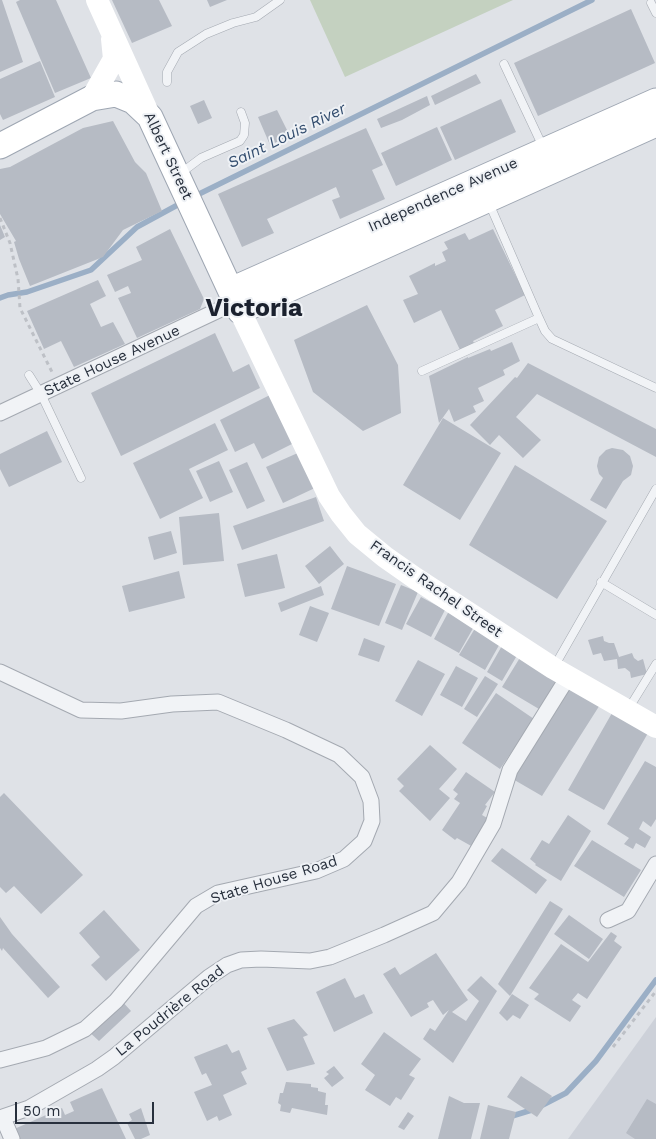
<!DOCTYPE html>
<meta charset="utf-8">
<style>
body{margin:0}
#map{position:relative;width:656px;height:1139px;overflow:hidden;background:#dfe2e7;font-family:"Work Sans",sans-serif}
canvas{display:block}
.scale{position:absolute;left:15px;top:1102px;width:139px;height:22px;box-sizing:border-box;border:2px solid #28303d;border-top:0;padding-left:6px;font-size:15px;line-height:18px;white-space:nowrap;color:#28303d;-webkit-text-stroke:4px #eef1f5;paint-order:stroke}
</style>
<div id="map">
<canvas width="656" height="1139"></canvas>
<div class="scale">50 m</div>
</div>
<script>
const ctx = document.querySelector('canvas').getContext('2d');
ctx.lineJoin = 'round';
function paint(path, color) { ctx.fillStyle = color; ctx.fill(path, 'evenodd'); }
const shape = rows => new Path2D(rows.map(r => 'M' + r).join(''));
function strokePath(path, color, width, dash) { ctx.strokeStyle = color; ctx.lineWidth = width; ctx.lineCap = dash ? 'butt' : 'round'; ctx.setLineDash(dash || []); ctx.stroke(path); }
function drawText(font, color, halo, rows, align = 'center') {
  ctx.font = font + ' "Work Sans",sans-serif'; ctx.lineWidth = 4; ctx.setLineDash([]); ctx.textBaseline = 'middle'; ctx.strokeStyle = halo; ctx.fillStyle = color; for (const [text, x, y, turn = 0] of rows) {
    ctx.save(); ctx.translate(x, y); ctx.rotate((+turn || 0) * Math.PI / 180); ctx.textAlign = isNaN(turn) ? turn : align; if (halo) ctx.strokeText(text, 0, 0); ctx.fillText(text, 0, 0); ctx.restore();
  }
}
paint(shape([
 [656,1017,656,1139,568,1139]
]), '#cdd1d9');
paint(shape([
 [310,0,513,0,345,77]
]), '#c4d1c0');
strokePath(shape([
 [193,197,592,0],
 [0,298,8,295,27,292,91,270,137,227,183,202],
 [512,1116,535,1109,566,1093,596,1061,656,980]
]), '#9bafc6', 5.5);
paint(shape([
 [0,0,2,0,23,62,0,72],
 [20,0,56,0,91,78,55,93,16,2],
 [112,0,159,0,172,26,132,43],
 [207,0,227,0,210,7],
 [631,9,655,63,538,116,514,63],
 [40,61,55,97,3,120,0,114,0,79],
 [476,74,481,83,435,105,431,96],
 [427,96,430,105,402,120,381,128,377,119],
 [501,99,516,132,455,160,440,127],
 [204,100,212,118,198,124,190,106],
 [277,110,290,136,270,145,258,117],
 [113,121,135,162,146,173,162,211,123,230,103,257,30,286,19,259,14,242,16,241,0,214,0,169,10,167,83,128],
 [437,127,452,160,396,186,381,153],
 [366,128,383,165,372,170,385,199,340,219,332,200,340,197,336,187,267,219,274,233,242,247,218,194],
 [0,225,5,237,0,240],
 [170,229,204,299,200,309,137,338,118,298,131,293,128,286,115,292,107,275,142,260,136,247],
 [493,229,525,295,495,310,503,326,473,341,474,343,460,350,441,310,414,323,403,300,418,294,409,276,435,263,435,266,446,261,442,252,448,249,444,242,465,233,469,240],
 [98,280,106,296,90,304,101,327,113,322,125,344,74,367,61,341,44,349,27,311],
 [367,305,398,365,401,413,363,431,313,392,294,340],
 [215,333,233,372,249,364,260,388,121,456,91,393],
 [512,342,520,361,503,370,505,375,478,388,484,401,473,406,476,412,454,422,449,409,439,423,429,376,468,357,468,358,490,349,491,351],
 [528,363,656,429,656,457,537,394,516,417,541,440,523,458,499,435,490,445,470,425,515,377,517,378],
 [270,395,294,443,262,459,254,443,235,452,220,420],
 [443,418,501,453,460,520,403,485],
 [215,423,228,450,189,469,203,498,160,519,133,463],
 [47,431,62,462,9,487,0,469,0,454],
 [612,448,623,450,630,456,633,466,631,475,623,481,606,509,590,500,603,478,599,474,597,466,599,457,606,450],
 [300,452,317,487,283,503,266,467],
 [219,461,233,492,210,502,196,471],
 [247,462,265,501,247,509,229,470],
 [515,465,607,521,557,599,469,545],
 [316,497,324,521,242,550,233,526],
 [219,513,224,561,183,565,179,517],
 [171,531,177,553,154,560,148,537],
 [330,546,344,564,319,584,305,566],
 [277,554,285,588,245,597,237,564],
 [347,566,396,584,379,626,331,609],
 [179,571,185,598,129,612,122,586],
 [401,585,418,592,402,630,385,623],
 [321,586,324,595,281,612,278,603],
 [421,597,445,610,431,637,406,624],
 [310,606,329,613,317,642,299,635],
 [450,609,476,623,459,653,434,639],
 [477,625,502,640,485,670,459,655],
 [603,636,604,641,609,643,614,643,619,657,632,653,634,658,638,661,643,659,647,674,631,678,630,672,625,668,618,669,617,659,604,661,601,653,593,655,588,640],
 [364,638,385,646,379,662,358,655],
 [503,644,519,652,502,681,487,672],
 [524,651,566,677,544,712,502,687],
 [418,660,445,674,422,716,395,701],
 [456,666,478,678,462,707,440,695],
 [485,676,498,684,477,717,464,709],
 [572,680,603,700,542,796,511,778],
 [496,693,534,719,500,769,462,743],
 [616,706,652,726,604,810,568,790],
 [430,745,457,769,439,789,450,798,430,821,399,791,404,786,397,779],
 [645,761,656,767,656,819,651,827,643,821,639,829,651,837,645,848,636,843,633,849,624,844,629,838,607,824],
 [466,772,495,792,485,805,487,806,482,815,489,819,473,847,457,838,455,840,442,830,460,803,454,799,458,794,453,790],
 [4,793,83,875,41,914,14,886,6,893,0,887,0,797],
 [568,815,591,831,561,881,535,865,536,864,530,859,542,840,549,844],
 [592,840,641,870,624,897,574,866],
 [502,848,547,880,536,894,491,861],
 [550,901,563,909,510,996,498,984],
 [104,910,140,950,106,981,91,965,100,957,79,933],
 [569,915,603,939,589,959,554,934],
 [0,917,12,934,60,987,48,998,3,948,2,951,0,948],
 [611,932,617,936,614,941,622,947,587,999,578,993,572,1000,581,1006,570,1022,534,999,539,994,529,988,561,944,588,962],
 [436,953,468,1000,452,1012,466,1021,479,1001,467,990,481,976,497,991,453,1063,423,1039,430,1028,435,1031,449,1010,443,1015,433,1000,427,1003,429,1007,411,1017,383,974,395,967,400,975],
 [345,978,355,998,364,994,373,1013,334,1032,316,992],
 [512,994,529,1005,520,1019,513,1015,507,1021,499,1013],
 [120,999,131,1011,99,1041,86,1029],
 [294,1019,308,1035,303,1037,315,1064,287,1071,267,1028],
 [384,1032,421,1059,409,1075,415,1078,401,1100,396,1097,390,1106,365,1090,375,1075,361,1064],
 [227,1044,232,1053,239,1050,247,1069,241,1072,247,1084,223,1095,232,1115,219,1121,217,1116,207,1121,194,1092,212,1085,206,1073,202,1075,194,1057],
 [334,1066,344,1078,332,1087,324,1078,329,1074,326,1072],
 [521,1076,552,1096,537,1117,507,1097],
 [286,1082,311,1084,311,1087,318,1088,318,1091,326,1093,325,1105,328,1105,327,1115,292,1108,290,1113,280,1111,281,1105,278,1103,280,1093,283,1093],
 [102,1088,126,1139,17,1139,12,1130,62,1108,65,1115,74,1111,70,1102],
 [449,1096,464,1103,480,1103,471,1139,438,1139],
 [647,1099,656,1104,656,1139,635,1139,626,1133],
 [488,1105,516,1112,509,1139,480,1139],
 [141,1108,150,1135,141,1139,135,1139,127,1123,132,1120,129,1114],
 [408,1112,414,1116,404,1130,398,1127]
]), '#b6bbc4');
const lane = shape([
 [651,3,656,13],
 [504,64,543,147],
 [167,82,167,72,178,52,206,34,233,23,256,17,280,0],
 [181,173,201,158,240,141,244,135,245,123,241,112],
 [489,203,539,318,545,331,552,339,656,388],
 [422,371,539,318],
 [29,375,41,394,81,478],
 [601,582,656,615],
 [554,667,656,489],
 [629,708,656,664]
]);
const street = shape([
 [0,413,223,308],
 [0,672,81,710,121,711,172,704,218,702,286,730,339,755,362,777,371,801,372,821,364,841,344,859,316,871,218,893,196,906,116,1001,85,1029,46,1048,0,1060],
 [608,920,628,911,656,864],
 [0,1118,29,1108,97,1069,114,1057,209,977,227,965,241,960,261,959,310,961,330,957,384,935,433,913,459,882,493,824,510,770,568,677],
 [3,1118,12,1139]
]);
const primary = shape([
 [0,146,92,98,116,94,133,101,150,117,240,311,656,124],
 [231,290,656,101]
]);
strokePath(lane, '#a4a9b1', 9);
strokePath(street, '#a4a9b1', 17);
strokePath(primary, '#9ea6b2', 27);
strokePath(shape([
 [0,218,10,243,18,279,20,308,52,372],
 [613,1047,656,991]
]), '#bdc0c6', 3, [4, 4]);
strokePath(lane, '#f1f3f6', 8);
strokePath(street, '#f1f3f6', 15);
strokePath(shape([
 [97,0,150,117],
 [92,98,114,59,112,39],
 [240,311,329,496,341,514,357,534,385,557,415,578,553,668,656,727]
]), '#fff', 22);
strokePath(primary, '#fff', 25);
drawText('15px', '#28303d', '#eef1f5', [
 ["Albert Street",168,156,65],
 ["Independence Avenue",443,195,-24],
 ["State House Avenue",112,361,-25],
 ["Francis Rachel Street",436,589,35],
 ["State House Road",274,880,-17],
 ["La Poudrière Road",170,1011,-39]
]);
drawText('italic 16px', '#344e6f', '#eef1f5', [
 ["Saint Louis River",287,136,-26]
]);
drawText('bold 25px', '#1b212e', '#eef1f5', [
 ["Victoria",254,309]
]);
</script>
